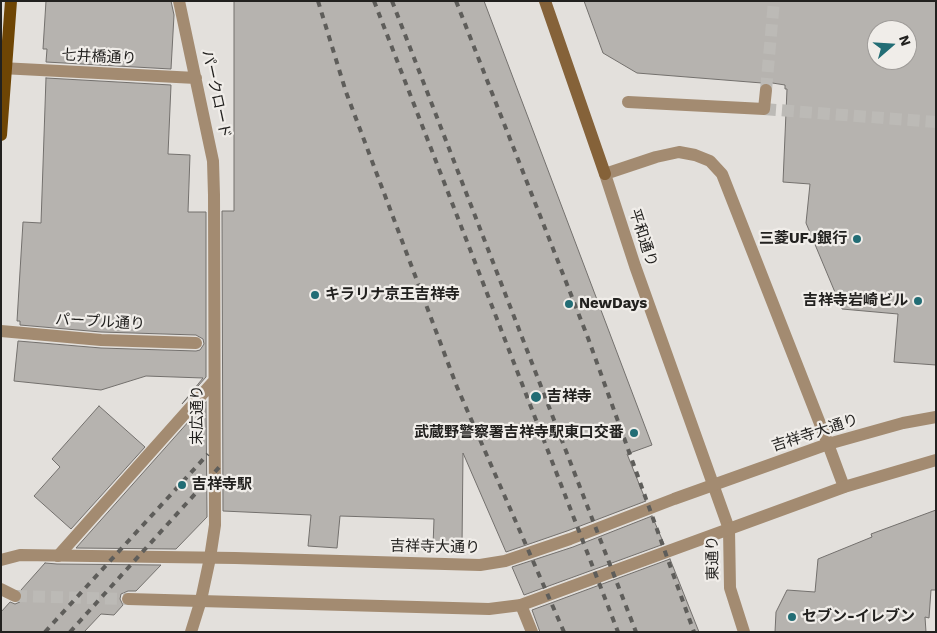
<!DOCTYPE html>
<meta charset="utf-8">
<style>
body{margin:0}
#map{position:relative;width:937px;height:633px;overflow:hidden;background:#e3e0dc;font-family:"Work Sans",sans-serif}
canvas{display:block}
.frame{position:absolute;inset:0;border:2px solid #22211f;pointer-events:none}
.north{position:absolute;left:867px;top:20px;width:50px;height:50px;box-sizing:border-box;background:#f0ede9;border:1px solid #9e9b98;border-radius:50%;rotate:71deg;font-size:14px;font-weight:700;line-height:20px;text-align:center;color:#22211f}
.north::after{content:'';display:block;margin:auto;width:18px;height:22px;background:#226d75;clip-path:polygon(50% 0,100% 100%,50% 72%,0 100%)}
</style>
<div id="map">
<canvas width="937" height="633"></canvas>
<div class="frame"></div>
<div class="north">N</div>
</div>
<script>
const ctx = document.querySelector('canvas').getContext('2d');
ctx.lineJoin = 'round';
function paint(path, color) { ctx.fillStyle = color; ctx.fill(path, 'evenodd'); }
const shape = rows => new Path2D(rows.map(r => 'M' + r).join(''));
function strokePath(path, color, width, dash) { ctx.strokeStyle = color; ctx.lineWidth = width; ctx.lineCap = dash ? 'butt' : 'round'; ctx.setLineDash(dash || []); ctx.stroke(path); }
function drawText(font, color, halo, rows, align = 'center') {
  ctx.font = font + ' "Work Sans","Noto Sans JP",sans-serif'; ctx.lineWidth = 4.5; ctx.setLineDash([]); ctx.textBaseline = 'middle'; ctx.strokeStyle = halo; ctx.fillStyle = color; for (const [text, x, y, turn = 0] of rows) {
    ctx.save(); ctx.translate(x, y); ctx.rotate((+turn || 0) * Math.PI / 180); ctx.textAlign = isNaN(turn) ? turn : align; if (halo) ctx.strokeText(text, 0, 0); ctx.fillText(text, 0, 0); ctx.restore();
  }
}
const building = shape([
 [46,1,171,1,174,15,171,69,46,62,47,49,43,49,46,1],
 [234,1,484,1,652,445,627,454,646,501,567,531,506,552,463,453,462,546,433,546,434,519,340,516,337,548,308,546,311,515,223,511,222,211,234,211,234,1],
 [584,1,936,1,936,365,894,362,898,314,842,309,806,223,810,184,783,182,787,89,785,89,785,85,766,82,762,83,637,73,603,53,584,1],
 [877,30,907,30,907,60,877,60,877,30],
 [46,78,171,85,168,154,190,155,188,212,206,212,206,377,182,404,203,378,146,376,101,390,14,381,18,341,101,348,196,351,200,350,204,344,203,339,196,335,101,332,20,325,20,321,17,321,23,222,41,223,46,78],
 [206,402,207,517,176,549,76,548,206,402],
 [99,406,145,447,71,529,34,496,60,467,52,459,99,406],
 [936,510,936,590,931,590,929,618,925,617,926,632,775,632,776,612,787,590,815,592,818,559,872,537,871,534,936,510],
 [652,516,664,544,524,595,512,567,573,547,652,516],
 [670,559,699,632,540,632,532,610,670,559],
 [45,563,57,564,161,565,136,591,128,591,121,594,120,599,123,605,114,615,101,614,84,632,1,632,1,612,10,602,15,604,20,602,23,596,21,590,45,563]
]);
paint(building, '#b6b3af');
strokePath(building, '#73706d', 1);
strokePath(shape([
 [766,90,774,1],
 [764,109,936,122]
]), '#bcbab6', 12, [12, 6]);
strokePath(shape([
 [15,596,128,599]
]), '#bcbab6', 12, [12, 6]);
strokePath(shape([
 [628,102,764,109,766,90]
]), '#a38b71', 12);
strokePath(shape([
 [179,1,213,161,214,195,215,525,210,558,201,600,191,632],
 [1,68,196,78],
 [1,331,101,340,196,343],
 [58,556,214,381],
 [521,605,532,632],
 [744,632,730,588,729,529,635,266,605,174,656,157,679,152,695,155,710,161,722,174,828,444,844,487]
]), '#a38b71', 12);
strokePath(shape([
 [1,560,20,555,235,558,480,565,505,561,570,539,674,499,828,444,903,423,936,417],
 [1,589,15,596],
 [128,599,489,609,521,605,844,487,936,460]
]), '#a38b71', 12);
strokePath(shape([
 [545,1,605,174]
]), '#856239', 12);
strokePath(shape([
 [1,135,11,1]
]), '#6e4504', 12);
strokePath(shape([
 [318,1,346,92,457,387,564,632],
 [374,1,618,632],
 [392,1,636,632],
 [456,1,588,338,694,632],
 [45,632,208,454],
 [70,632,223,463]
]), '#5e5d5a', 4, [6, 6]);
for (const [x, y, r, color] of [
 [857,239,5,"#226d75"],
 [315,295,5,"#226d75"],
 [918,301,5,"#226d75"],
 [569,304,5,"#226d75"],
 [536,397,6,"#226d75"],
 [634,433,5,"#226d75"],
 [182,485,5,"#226d75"],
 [792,617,5,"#226d75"]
]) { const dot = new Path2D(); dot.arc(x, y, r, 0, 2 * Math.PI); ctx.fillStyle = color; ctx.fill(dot); strokePath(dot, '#f0ede9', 2); }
drawText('15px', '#22211f', '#f0ede9', [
 ["七井橋通り",99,57,3],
 ["パークロード",216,94,78],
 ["平和通り",643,238,72],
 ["パープル通り",100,322,3],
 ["末広通り",198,415,-90],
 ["吉祥寺大通り",815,433,-18],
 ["吉祥寺大通り",435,547,1],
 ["東通り",713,558,-91]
]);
drawText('bold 15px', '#22211f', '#f0ede9', [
 ["三菱UFJ銀行",847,239,"right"],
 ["キラリナ京王吉祥寺",325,295],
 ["吉祥寺岩崎ビル",908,301,"right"],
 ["NewDays",579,304],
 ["吉祥寺",547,397],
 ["武蔵野警察署吉祥寺駅東口交番",624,433,"right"],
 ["吉祥寺駅",192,485],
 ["セブン-イレブン",802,617]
], 'left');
</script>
